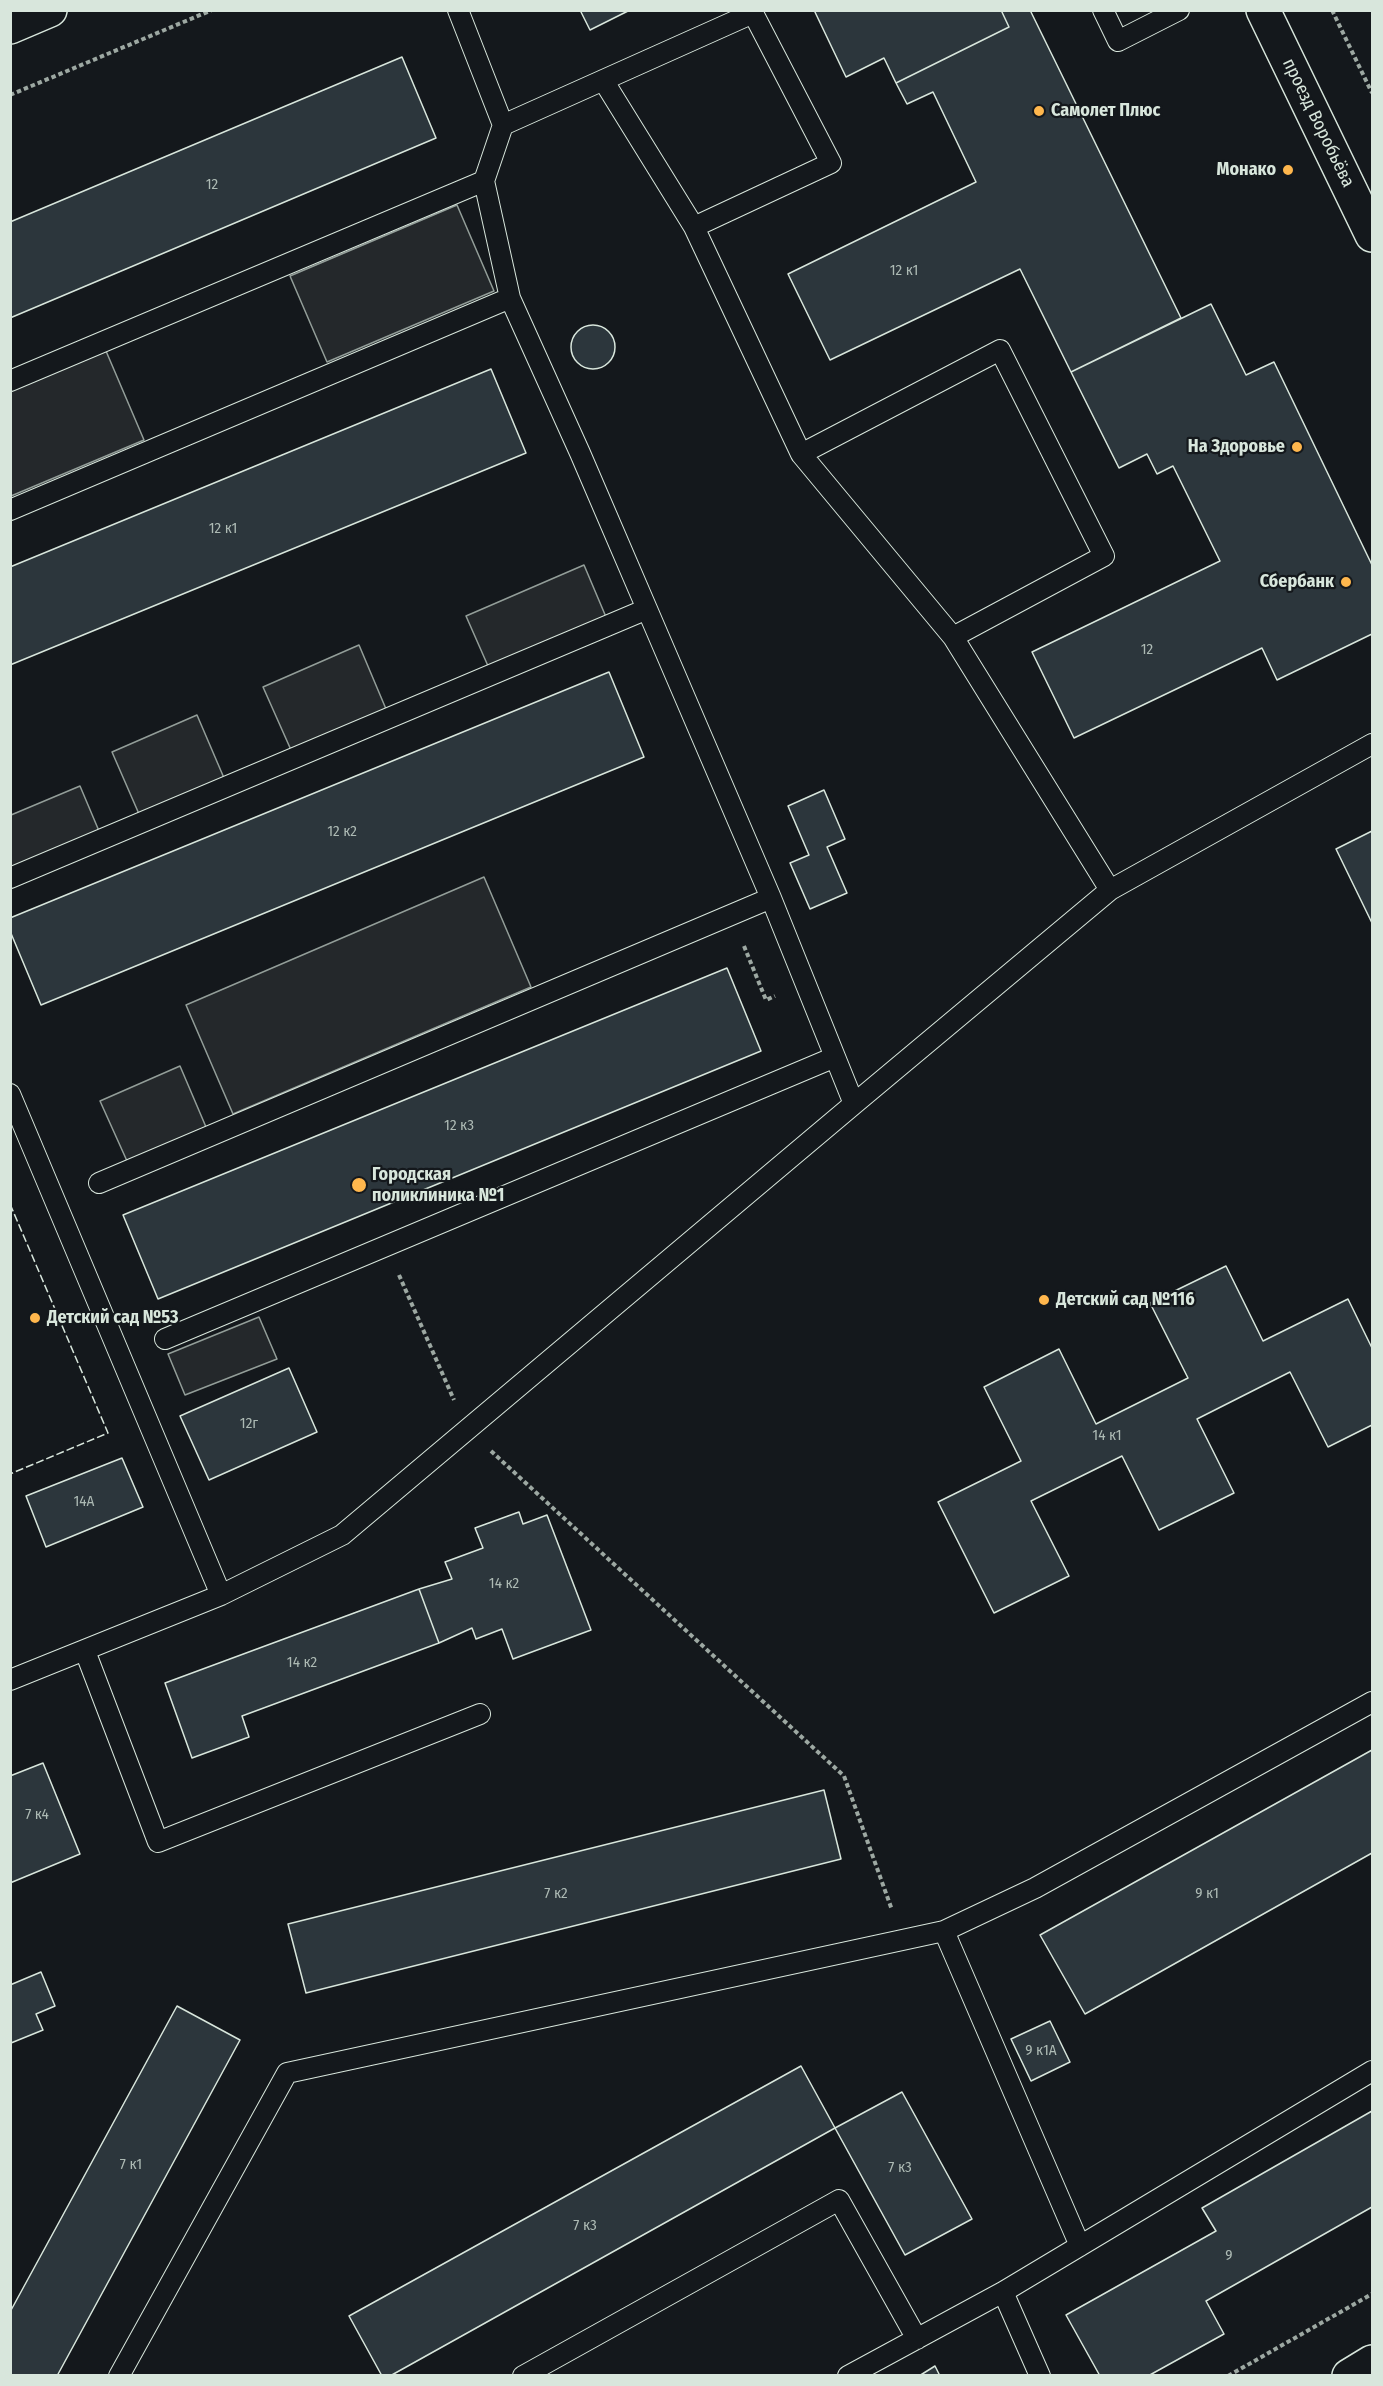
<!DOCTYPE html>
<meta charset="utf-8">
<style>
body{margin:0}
#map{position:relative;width:1383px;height:2386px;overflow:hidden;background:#14181c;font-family:"Fira Sans Condensed",sans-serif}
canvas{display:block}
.frame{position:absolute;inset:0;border:12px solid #d8e6dc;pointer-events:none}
</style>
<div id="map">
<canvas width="1383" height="2386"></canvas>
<div class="frame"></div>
</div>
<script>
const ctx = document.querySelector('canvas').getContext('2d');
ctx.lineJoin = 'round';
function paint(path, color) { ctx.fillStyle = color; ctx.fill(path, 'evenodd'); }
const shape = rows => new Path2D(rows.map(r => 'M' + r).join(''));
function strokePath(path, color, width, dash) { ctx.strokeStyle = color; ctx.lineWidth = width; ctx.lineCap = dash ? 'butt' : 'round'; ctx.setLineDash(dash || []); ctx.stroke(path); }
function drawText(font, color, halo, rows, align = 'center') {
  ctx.font = font + ' "Fira Sans Condensed",sans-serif'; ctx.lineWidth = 4.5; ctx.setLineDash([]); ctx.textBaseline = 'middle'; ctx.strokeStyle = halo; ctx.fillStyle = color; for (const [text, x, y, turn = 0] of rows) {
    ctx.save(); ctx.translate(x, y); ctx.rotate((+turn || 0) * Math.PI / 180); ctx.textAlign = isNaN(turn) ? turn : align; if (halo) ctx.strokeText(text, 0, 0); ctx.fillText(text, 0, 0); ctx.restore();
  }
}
const parking = shape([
 [457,205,494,291,327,362,290,276,457,205],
 [106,351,144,440,11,496,11,391,106,351],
 [584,565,606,617,488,666,466,616,584,565],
 [359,645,386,709,291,750,263,687,359,645],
 [197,715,224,778,139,814,112,752,197,715],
 [80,786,99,831,11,868,11,815,80,786],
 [484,877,531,987,233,1114,186,1005,484,877],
 [180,1066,206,1127,127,1161,100,1101,180,1066],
 [259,1317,277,1359,185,1395,168,1354,259,1317]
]);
paint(parking, '#24282b');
strokePath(parking, '#939e99', 1.5);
const building = shape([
 [580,10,630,10,590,30,580,10],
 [814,10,1001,10,1009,27,896,83,884,58,846,77,814,10],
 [1001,10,1030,10,1181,318,1071,372,1020,269,830,360,788,274,976,182,933,92,907,104,896,83,1009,27,1001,10],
 [402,57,436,138,10,318,10,222,402,57],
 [1211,304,1246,375,1274,362,1372,565,1372,634,1277,680,1262,648,1074,738,1032,652,1220,561,1173,466,1157,474,1147,454,1119,468,1071,372,1211,304],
 '571 347a22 22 0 1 1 44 0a22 22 0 1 1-44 0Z',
 [491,369,526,453,10,665,10,567,491,369],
 [609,672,644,757,41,1005,10,931,10,918,609,672],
 [824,790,845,839,827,847,847,893,810,909,790,863,809,855,788,806,824,790],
 [1372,831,1372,923,1336,849,1372,831],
 [727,968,761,1051,158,1299,123,1215,727,968],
 [1226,1266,1263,1341,1348,1299,1372,1348,1372,1425,1328,1447,1290,1372,1197,1419,1234,1493,1159,1530,1122,1456,1031,1501,1069,1576,994,1613,938,1502,1021,1461,984,1387,1059,1349,1096,1424,1188,1378,1150,1303,1226,1266],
 [289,1368,317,1432,209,1480,180,1416,289,1368],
 [122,1458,143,1507,46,1547,26,1496,122,1458],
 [519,1512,523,1524,547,1515,591,1630,513,1659,502,1629,476,1639,472,1628,439,1643,419,1589,452,1579,445,1562,483,1548,475,1528,519,1512],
 [419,1589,439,1643,242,1716,249,1737,192,1758,165,1683,419,1589],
 [1372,1750,1372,1853,1085,2014,1040,1935,1372,1750],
 [43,1763,80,1854,10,1883,10,1776,43,1763],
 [824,1790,841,1859,306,1993,288,1924,824,1790],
 [41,1972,55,2006,36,2014,43,2030,11,2043,10,1985,41,1972],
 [177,2006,240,2040,57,2376,10,2376,10,2312,177,2006],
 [1050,2021,1070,2062,1031,2081,1011,2039,1050,2021],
 [801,2066,835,2128,390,2376,382,2376,349,2316,801,2066],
 [902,2092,972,2219,905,2255,835,2128,902,2092],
 [1372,2111,1372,2207,1206,2301,1224,2334,1148,2376,1100,2376,1066,2315,1216,2231,1202,2208,1372,2111],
 [935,2366,940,2376,919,2376,935,2366]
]);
paint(building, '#2c363c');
strokePath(building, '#d8e6dc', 1.5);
const lane = shape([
 [458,10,503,125,484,181,510,298,580,453,647,609,771,898,854,1104,1110,890,1372,744],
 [1103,10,1118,41,1179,10],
 [603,80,694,227],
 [503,125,753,13,831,163,694,227,801,454,1000,350,1104,556,953,637,1110,890],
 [10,381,484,181],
 [801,454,953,637],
 [10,510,510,298],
 [10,878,647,609],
 [10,1094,221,1595,342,1535,854,1104],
 [99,1183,771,898],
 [165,1339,835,1057],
 [85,1651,158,1842,480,1714],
 [10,1680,221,1595],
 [944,1931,1080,2246],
 [119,2376,287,2073,944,1931,1035,1888,1372,1702],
 [523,2376,839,2200,917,2339],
 [848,2376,1003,2292],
 [1040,2376,1003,2292,1372,2071]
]);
const secondary = shape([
 [1263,10,1372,235],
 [10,27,50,10],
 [1349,2376,1372,2362]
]);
strokePath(lane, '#d8e6dc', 22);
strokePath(secondary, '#d8e6dc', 36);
strokePath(shape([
 [1332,10,1372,93],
 [10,95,212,10],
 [744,946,766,1000,775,996],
 [399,1275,454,1400],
 [491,1451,844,1776,892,1910],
 [1228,2376,1372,2294]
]), '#9da8a2', 4, [4.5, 3]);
strokePath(lane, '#14181c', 20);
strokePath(secondary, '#14181c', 33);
strokePath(shape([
 [10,1204,108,1433,10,1474]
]), '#d8e6dc', 1.5, [8, 3]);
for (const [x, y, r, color] of [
 [1039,111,6,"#ffb74d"],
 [1288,170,6,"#ffb74d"],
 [1297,447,6,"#ffb74d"],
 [1346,582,6,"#ffb74d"],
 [359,1185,8,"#ffb74d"],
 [1044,1300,6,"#ffb74d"],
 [35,1318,6,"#ffb74d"]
]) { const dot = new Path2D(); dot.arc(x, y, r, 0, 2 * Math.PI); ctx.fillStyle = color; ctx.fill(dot); strokePath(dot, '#14181c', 2); }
drawText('15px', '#adbab4', null, [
 ["12",212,185],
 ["12 к1",904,271],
 ["12 к1",223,529],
 ["12",1147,650],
 ["12 к2",342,832],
 ["12 к3",459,1126],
 ["12г",249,1424],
 ["14 к1",1107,1436],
 ["14А",84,1502],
 ["14 к2",504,1584],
 ["14 к2",302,1663],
 ["7 к4",37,1815],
 ["7 к2",556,1894],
 ["9 к1",1207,1894],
 ["9 к1А",1041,2051],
 ["7 к1",131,2165],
 ["7 к3",900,2168],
 ["7 к3",585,2226],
 ["9",1229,2256]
]);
drawText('bold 18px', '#d8e6dc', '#14181c', [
 ["Самолет Плюс",1051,111],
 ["Монако",1276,170,"right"],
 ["На Здоровье",1285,447,"right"],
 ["Сбербанк",1334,582,"right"],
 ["Городская",372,1175],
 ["поликлиника №1",372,1196],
 ["Детский сад №116",1056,1300],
 ["Детский сад №53",47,1318]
], 'left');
drawText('18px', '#d8e6dc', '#14181c', [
 ["проезд Воробьёва",1318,123,64]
]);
</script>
